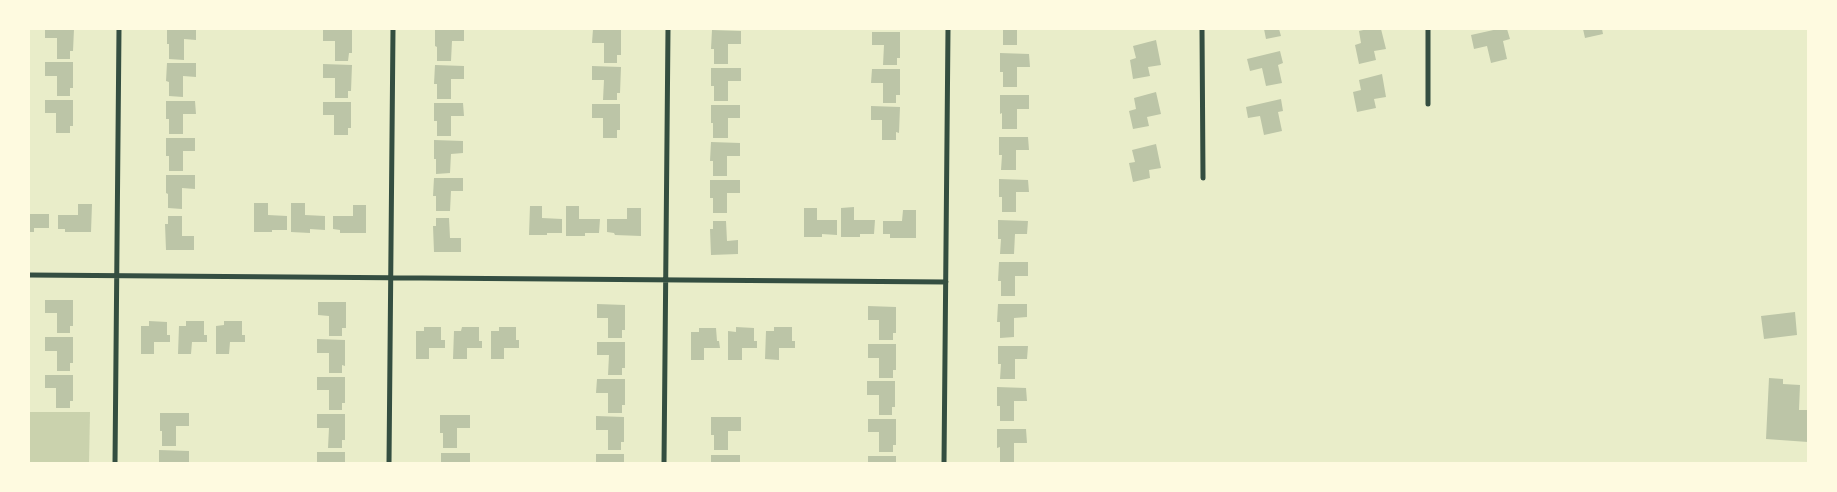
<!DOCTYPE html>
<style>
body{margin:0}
#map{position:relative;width:1837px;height:492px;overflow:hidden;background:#e9edc9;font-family:Jost,sans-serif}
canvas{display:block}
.frame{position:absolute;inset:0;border:30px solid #fefae0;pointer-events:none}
</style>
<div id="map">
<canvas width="1837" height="492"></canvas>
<div class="frame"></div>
</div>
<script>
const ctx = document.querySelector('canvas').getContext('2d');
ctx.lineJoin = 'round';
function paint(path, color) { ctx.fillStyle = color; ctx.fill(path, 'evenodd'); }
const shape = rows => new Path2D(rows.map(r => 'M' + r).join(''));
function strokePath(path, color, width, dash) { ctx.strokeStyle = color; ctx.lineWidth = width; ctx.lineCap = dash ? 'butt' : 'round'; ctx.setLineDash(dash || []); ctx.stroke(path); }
paint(shape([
 [29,412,90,412,89,463,29,463]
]), '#cad2ad');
paint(shape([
 [45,29,74,29,73,51,70,51,70,59,57,59,57,38,45,38],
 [167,29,196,29,196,40,184,39,184,60,169,59,169,44,167,44],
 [323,29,352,29,352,53,349,53,348,61,335,61,335,41,323,41],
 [435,29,464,29,464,41,452,41,451,61,437,61,437,47,435,46],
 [593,29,621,30,621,55,617,55,617,63,604,63,604,43,592,43],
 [1003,29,1017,29,1017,45,1003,45],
 [1264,29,1279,29,1281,36,1266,39],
 [1368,29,1381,29,1386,49,1374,51,1376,60,1359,64,1355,45,1361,43,1359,31],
 [1498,29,1507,29,1510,39,1503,41,1507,59,1491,63,1487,46,1474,49,1471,35],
 [1583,29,1602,29,1603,34,1585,38],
 [712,30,741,31,741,44,728,44,728,64,714,64,714,49,711,49],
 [872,32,900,32,900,58,897,58,897,65,883,65,884,45,872,45],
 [1156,40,1161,65,1148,67,1150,76,1133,79,1130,60,1136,58,1133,46],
 [1280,51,1283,63,1278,65,1282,83,1266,86,1262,68,1250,71,1247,59],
 [1000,53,1029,54,1030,67,1017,67,1017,87,1003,87,1003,72,1000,72],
 [45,62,73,62,73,88,70,88,70,96,57,96,57,76,45,76],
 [167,63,196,63,196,77,183,76,183,97,169,96,169,82,166,81],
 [323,64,352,65,351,91,348,91,348,98,335,98,335,78,323,78],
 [435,65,464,66,464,79,451,79,451,99,437,99,437,84,434,84],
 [592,66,621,67,620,93,617,93,617,100,603,100,604,80,592,80],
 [711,68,741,68,741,81,728,81,728,101,714,101,714,86,711,86],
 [872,69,900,69,900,95,896,95,896,103,883,103,883,83,871,83],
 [1382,74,1386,97,1374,99,1376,108,1357,112,1353,92,1361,90,1359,80],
 [1156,92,1161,114,1147,117,1149,126,1133,129,1129,111,1136,109,1134,98],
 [1000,95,1029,95,1029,109,1017,109,1017,129,1002,129,1002,113,1000,114],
 [1281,99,1283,111,1278,112,1282,131,1264,135,1260,116,1248,118,1246,107],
 [45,100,73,100,73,126,70,126,70,133,56,133,56,113,45,113],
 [166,101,195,101,196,114,183,114,183,134,169,134,169,119,166,119],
 [323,102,351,102,351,128,348,128,348,135,334,135,334,115,323,115],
 [434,103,463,103,464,116,451,116,451,136,437,136,437,121,434,121],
 [592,104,620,104,620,130,617,130,617,138,603,138,603,118,592,118],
 [711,105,740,105,740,118,728,118,728,138,713,138,713,123,711,123],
 [871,106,900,107,899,133,896,132,896,140,882,140,882,120,871,120],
 [999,137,1028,137,1029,150,1016,150,1016,170,1001,170,1002,155,999,155],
 [166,138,195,138,195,151,183,151,183,171,169,171,169,156,166,156],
 [434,140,463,141,463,153,451,154,450,173,436,174,436,159,434,159],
 [711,142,740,143,740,156,727,156,727,176,713,176,713,161,710,161],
 [1156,144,1161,168,1149,170,1150,178,1133,182,1129,163,1135,162,1132,150],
 [166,175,195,175,195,189,182,188,182,209,168,208,168,194,166,193],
 [434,178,463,178,463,191,451,191,450,211,436,211,436,196,433,196],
 [999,179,1028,180,1029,192,1016,192,1016,212,1002,212,1002,197,999,197],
 [710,180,740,180,740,193,727,193,727,213,713,213,713,198,710,198],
 [254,203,268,203,268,215,287,216,287,230,272,230,272,232,254,232],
 [291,203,305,203,305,215,325,216,325,230,310,229,310,233,291,232],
 [78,204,92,204,91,232,65,232,65,229,58,229,58,215,78,215],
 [353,205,366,205,366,233,340,233,340,230,333,229,333,216,353,216],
 [530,206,542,206,542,218,562,219,562,233,547,233,547,235,529,235],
 [566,206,579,206,579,219,600,219,599,233,585,233,585,236,566,236],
 [854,207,854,220,875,220,874,234,860,234,860,237,841,237,841,208],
 [627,208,641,208,641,236,615,235,614,233,607,232,607,219,627,219],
 [804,208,817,208,817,220,837,220,837,235,822,234,822,237,804,237],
 [903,210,916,210,916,238,890,238,890,234,883,234,883,221,902,221],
 [29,214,49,214,49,228,34,228,34,232,29,232],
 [168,216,182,216,182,236,194,236,194,250,166,250,165,224,168,224],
 [436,218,449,218,450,238,461,238,461,252,434,252,433,226,436,226],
 [998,220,1028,221,1027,234,1015,234,1014,254,1000,254,1001,239,998,239],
 [713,221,726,221,727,241,738,240,738,254,711,255,710,229,713,229],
 [999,262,1028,262,1028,276,1015,276,1015,296,1001,296,1001,281,998,281],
 [45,300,73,300,73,326,70,326,70,333,57,333,57,313,45,313],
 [318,302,346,302,346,328,342,328,342,336,329,336,329,316,318,315],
 [597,304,625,305,625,330,622,330,622,338,608,338,608,318,597,318],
 [998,304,1027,304,1027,317,1014,318,1014,337,1000,338,1000,322,997,322],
 [868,306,896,307,896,333,893,333,893,340,879,340,879,320,868,320],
 [1795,312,1797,335,1764,339,1761,316],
 [149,321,167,322,167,335,170,335,170,342,154,342,154,354,141,354,141,326,149,326],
 [186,321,204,321,204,335,207,335,207,342,192,342,191,354,178,354,179,326,186,326],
 [224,321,242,321,242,335,245,335,245,342,230,342,229,354,216,354,216,326,224,325],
 [424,327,441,327,441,340,445,340,445,348,429,348,429,359,416,359,416,331,424,331],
 [462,327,479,327,479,341,482,341,482,348,467,348,467,359,453,359,454,331,461,331],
 [499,327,516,327,516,340,519,340,519,348,504,348,504,359,491,359,491,331,499,331],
 [736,327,754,328,754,341,757,341,757,348,742,348,742,360,728,360,728,331,736,332],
 [774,327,792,327,792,341,795,341,795,348,779,348,779,360,765,359,766,331,774,331],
 [699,328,716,328,717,341,719,341,720,348,704,348,704,360,691,360,691,332,699,332],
 [45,337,73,337,73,363,70,363,70,371,57,371,57,351,45,351],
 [317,339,345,340,345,366,342,365,342,373,329,373,329,353,317,353],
 [597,342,625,342,625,368,622,368,622,375,608,375,609,355,597,355],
 [868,344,896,344,896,370,893,370,893,378,879,378,879,358,868,358],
 [998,346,1028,346,1027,359,1015,359,1015,379,1000,379,1001,364,998,364],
 [45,375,73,375,73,401,70,401,70,408,56,408,56,388,45,388],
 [317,377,345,377,345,403,342,403,342,410,329,410,329,390,317,390],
 [1769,378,1783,379,1783,384,1800,385,1799,410,1808,410,1808,442,1766,439],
 [597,379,625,379,625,405,622,405,622,413,608,413,608,393,596,393],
 [867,381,895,381,895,407,892,407,892,415,879,415,879,395,867,395],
 [997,387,1026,388,1027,401,1014,401,1014,421,1000,421,1000,406,997,406],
 [160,413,189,413,189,426,176,426,176,446,162,446,162,431,160,431],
 [317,414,345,414,345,440,342,440,342,448,328,448,329,428,317,428],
 [440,415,470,415,470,428,457,428,457,448,443,448,443,433,440,433],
 [596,416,624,417,624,442,621,442,621,450,608,450,608,430,596,430],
 [711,417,741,417,741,431,728,431,728,450,714,450,714,435,711,435],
 [868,419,896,419,896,445,893,445,893,452,879,452,879,432,868,432],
 [997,429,1026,429,1027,443,1014,443,1014,463,1000,463,1000,447,997,448],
 [159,450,189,451,189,463,159,463],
 [317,452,345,452,345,463,317,463],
 [441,453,470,453,470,463,441,463],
 [596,454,624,454,624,463,596,463],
 [711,455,740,455,740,463,711,463],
 [868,456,896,456,896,463,868,463]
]), '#bcc5a7');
strokePath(shape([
 [1202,29,1203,178],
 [1428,29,1428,104],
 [29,275,946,282],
 [115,463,119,29],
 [389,463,393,29],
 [664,463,668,29],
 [944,463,948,29]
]), '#344e41', 5);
</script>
